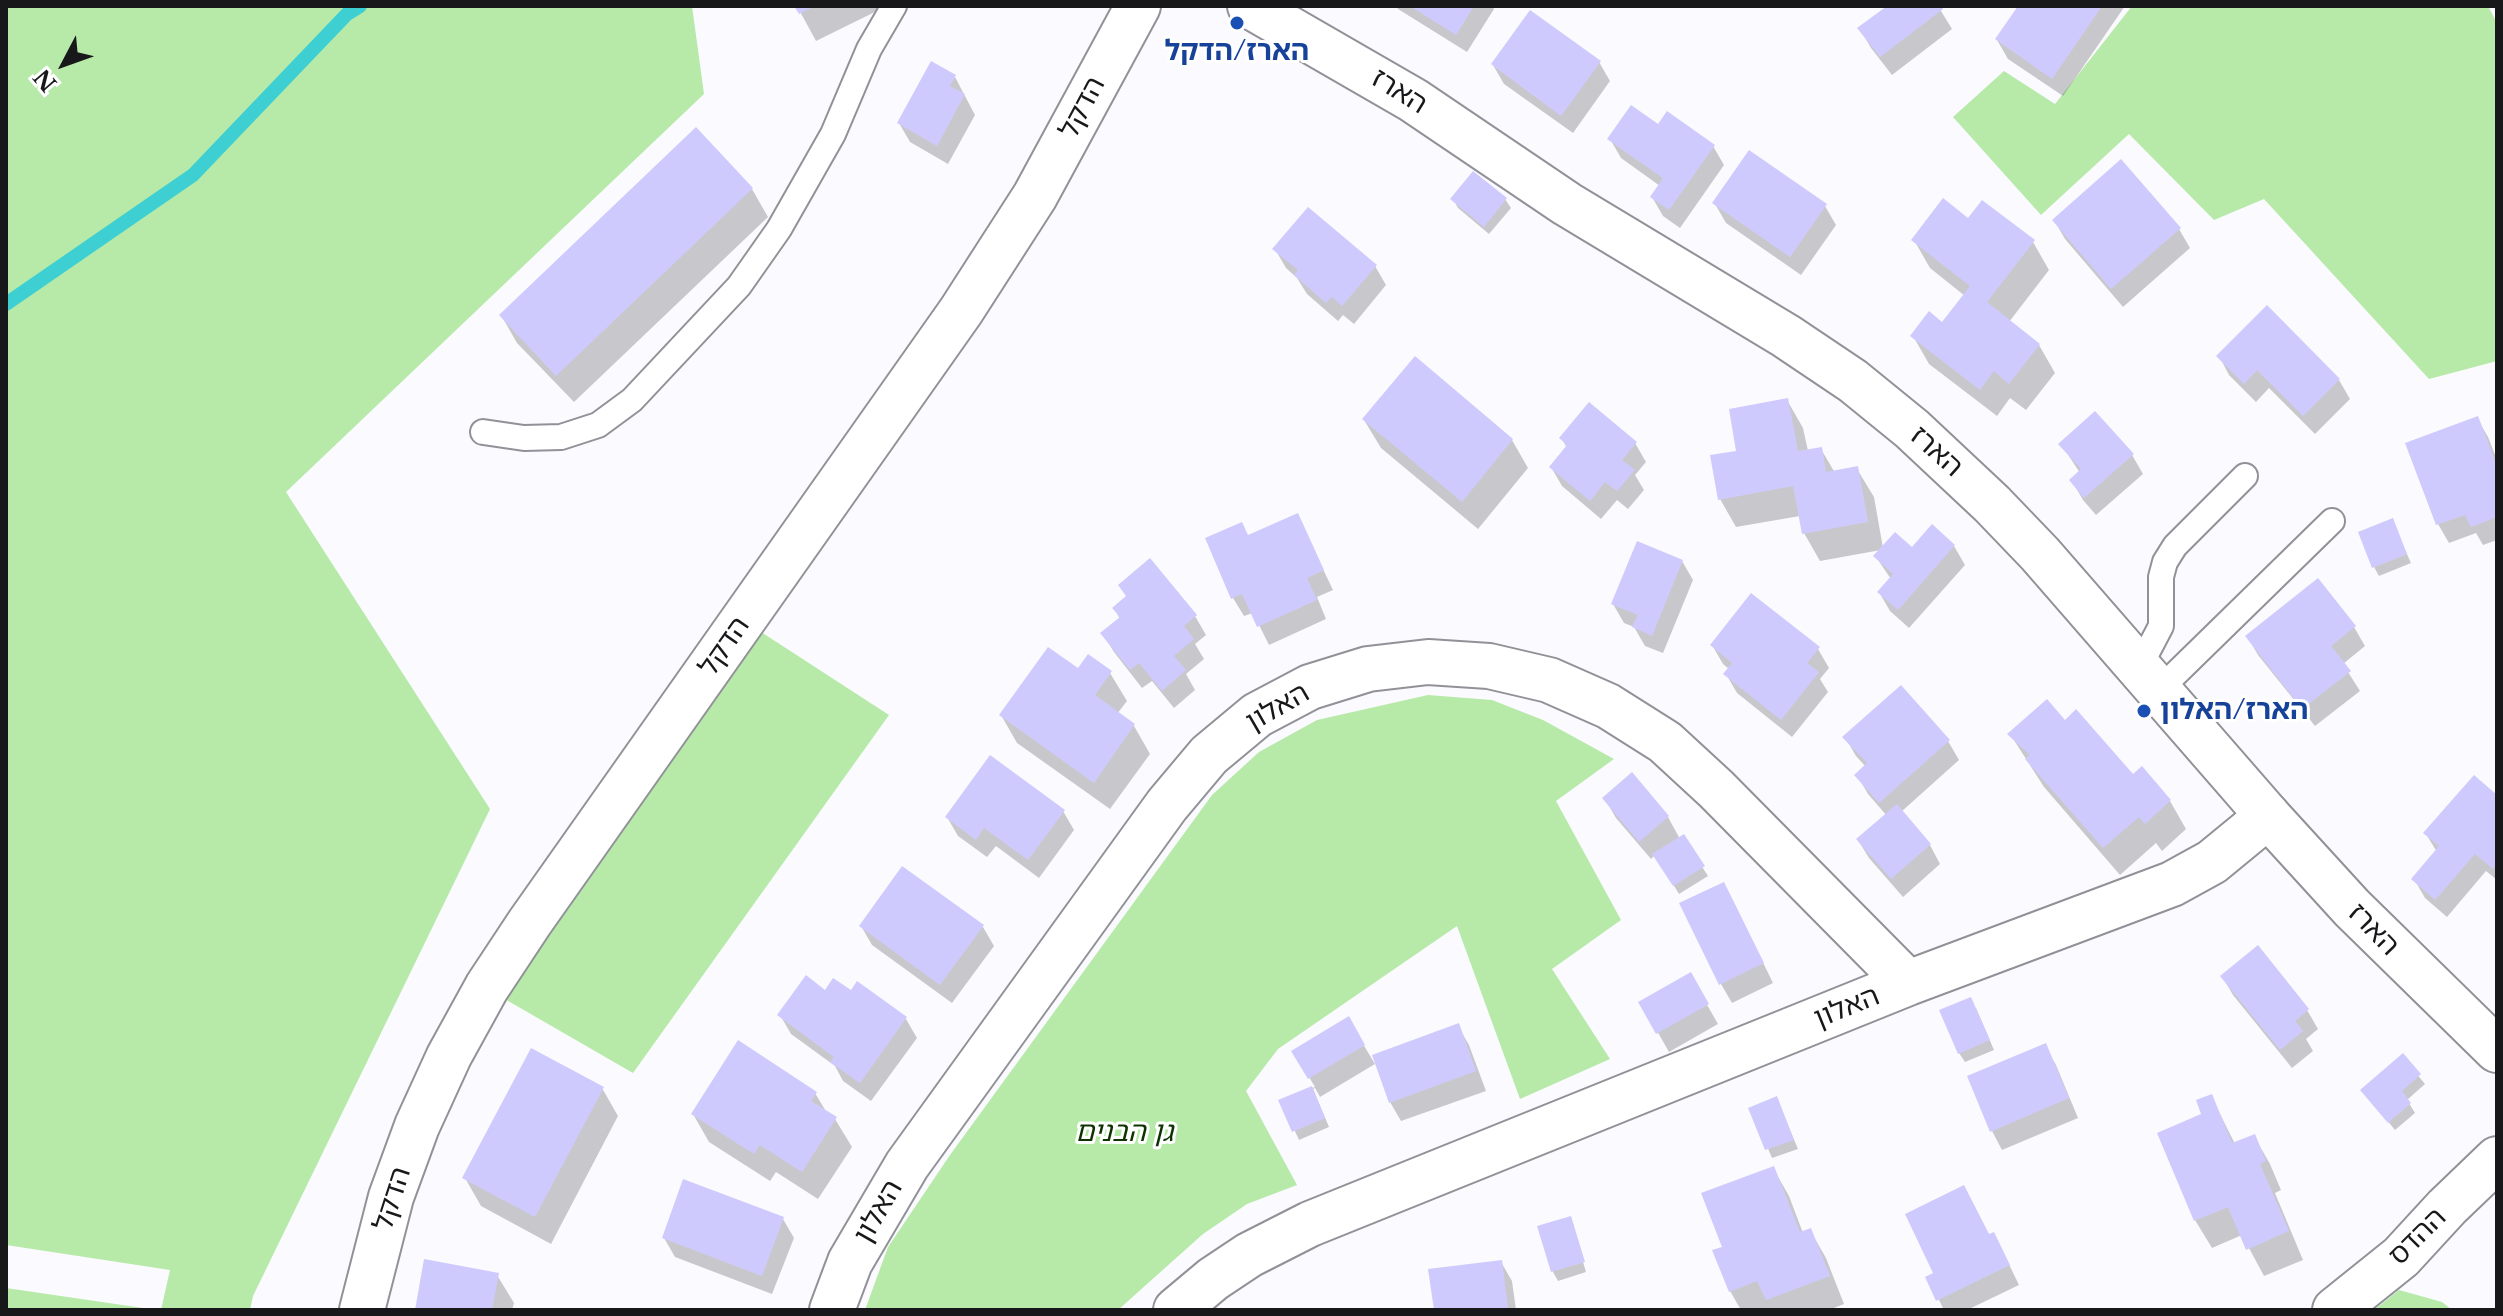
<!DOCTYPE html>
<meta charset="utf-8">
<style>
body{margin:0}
#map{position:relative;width:2503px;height:1316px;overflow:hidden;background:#fafaff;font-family:"Libre Baskerville",serif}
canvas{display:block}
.frame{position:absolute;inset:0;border:8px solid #18181b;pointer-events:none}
.north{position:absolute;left:24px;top:24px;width:80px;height:80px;-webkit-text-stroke:6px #fff;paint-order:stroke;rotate:229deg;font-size:22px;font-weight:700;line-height:32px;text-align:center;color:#18181b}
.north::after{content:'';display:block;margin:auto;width:28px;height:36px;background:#18181b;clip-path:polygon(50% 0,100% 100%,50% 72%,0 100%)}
</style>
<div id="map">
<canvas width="2503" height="1316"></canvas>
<div class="frame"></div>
<div class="north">N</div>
</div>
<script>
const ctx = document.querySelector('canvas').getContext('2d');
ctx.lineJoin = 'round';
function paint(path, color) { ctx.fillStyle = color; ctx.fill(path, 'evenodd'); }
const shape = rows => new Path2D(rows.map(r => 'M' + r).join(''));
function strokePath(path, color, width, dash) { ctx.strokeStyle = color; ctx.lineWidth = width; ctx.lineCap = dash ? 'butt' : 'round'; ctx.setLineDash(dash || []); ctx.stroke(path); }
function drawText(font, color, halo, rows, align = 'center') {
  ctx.font = font + ' "Libre Baskerville","Noto Sans Hebrew",serif'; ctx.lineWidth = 6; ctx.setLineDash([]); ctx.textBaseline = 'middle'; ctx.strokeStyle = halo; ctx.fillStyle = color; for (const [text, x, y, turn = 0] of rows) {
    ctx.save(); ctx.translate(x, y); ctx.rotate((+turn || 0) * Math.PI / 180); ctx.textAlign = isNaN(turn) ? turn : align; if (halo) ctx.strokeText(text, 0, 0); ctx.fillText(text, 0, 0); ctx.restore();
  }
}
paint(shape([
 [6,6,692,6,704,94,286,492,490,809,253,1296,250,1310,161,1310,170,1270,6,1245],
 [2132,6,2488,6,2497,23,2497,361,2429,379,2264,199,2214,220,2129,134,2041,215,1953,117,2004,71,2055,104],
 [758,630,889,715,633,1073,503,998],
 [1428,695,1492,700,1543,720,1614,759,1556,801,1621,920,1552,969,1610,1059,1520,1099,1457,926,1278,1049,1246,1091,1297,1185,1247,1204,1203,1234,1118,1310,865,1310,888,1247,950,1155,1212,795,1259,752,1317,720],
 [6,1288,143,1308,6,1310],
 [2399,1290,2442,1302,2452,1310,2374,1310]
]), '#b7eaa9');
paint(shape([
 [797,6,887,6,816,41],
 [1396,6,1492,6,1494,9,1467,52,1398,9],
 [1890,6,1938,6,1952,29,1892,75,1871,48,1860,29],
 [2020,6,2125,6,2063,96,2008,59,1997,40],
 [1599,62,1610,81,1573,133,1504,84,1493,65],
 [955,77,975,115,948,164,910,142,899,123],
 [1659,127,1713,146,1724,165,1680,228,1663,216,1652,197,1660,186,1621,158,1610,139],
 [752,189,768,217,574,402,517,343,501,315],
 [1453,199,1505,199,1511,208,1489,234,1458,208],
 [1715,204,1825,206,1836,225,1801,275,1726,223],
 [2054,220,2179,229,2190,248,2123,307,2065,239],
 [1968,221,2033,242,2049,270,2009,322,2039,345,2055,373,2026,410,2010,398,1997,416,1929,364,1913,336,1942,324,1965,296,1930,268,1914,240],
 [1275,249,1375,266,1386,285,1354,324,1343,315,1338,321,1307,294,1297,278,1286,268],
 [2219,356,2339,380,2350,399,2315,434,2269,388,2256,402,2229,375],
 [1787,400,1803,428,1808,451,1821,449,1835,473,1857,469,1874,497,1883,548,1912,549,1954,546,1965,565,1909,628,1890,611,1879,592,1891,579,1876,557,1881,550,1820,561,1804,533,1800,516,1736,527,1720,499,1738,452],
 [2477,418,2488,437,2497,460,2497,540,2483,545,2476,533,2449,543,2438,524],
 [1364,420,1512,440,1528,468,1478,529,1381,448],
 [1562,439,1635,443,1646,462,1635,475,1644,490,1628,509,1617,500,1601,519,1562,486,1551,467,1567,448],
 [2061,444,2132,455,2143,474,2096,515,2083,500,2072,481,2080,473],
 [1297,515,1333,590,1317,597,1326,619,1269,645,1253,613,1244,616,1233,598,1248,537],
 [2392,521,2411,563,2379,576,2374,567],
 [1150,561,1195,616,1206,635,1195,644,1204,659,1186,674,1195,690,1174,708,1152,681,1142,688,1114,652,1103,634,1120,619,1114,608,1127,597],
 [1682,561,1693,580,1663,653,1645,646,1634,627,1624,623,1613,604],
 [2354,627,2365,646,2343,664,2360,691,2315,726,2258,655,2247,636],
 [1712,645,1818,649,1829,668,1820,679,1828,692,1792,737,1737,693,1726,674,1729,669,1723,664],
 [1078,671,1110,673,1127,701,1117,714,1134,726,1150,754,1110,809,1017,743,1001,715],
 [2065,723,2133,777,2170,801,2186,829,2162,851,2156,843,2120,875,2044,787,2010,734],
 [1845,737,1948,741,1959,760,1901,812,1930,845,1940,864,1903,897,1869,858,1858,840,1887,816,1868,794,1857,775,1866,767,1856,756],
 [2497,798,2497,880,2486,871,2447,917,2425,898,2414,879,2437,852,2426,834],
 [1605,799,1668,817,1680,839,1683,837,1708,876,1679,894,1655,855,1651,859,1616,818],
 [1063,811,1074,830,1039,878,996,846,987,857,958,836,947,817],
 [1734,903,1773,983,1732,1003,1721,984],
 [861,926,983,927,994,946,952,1003,872,945],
 [1690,975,1718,1024,1669,1052,1641,1003],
 [2222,976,2307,1010,2318,1029,2306,1039,2313,1051,2292,1068,2233,995],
 [857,984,906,1019,917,1038,871,1101,843,1081,835,1066,791,1034,780,1015,826,993,851,993],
 [1976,1008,1994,1050,1965,1062,1959,1053],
 [1348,1019,1375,1064,1320,1097,1315,1088,1313,1089,1329,1127,1299,1140,1281,1101,1315,1087,1294,1052],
 [1458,1026,1469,1045,1486,1091,1401,1121,1390,1102],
 [2045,1046,2056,1065,2078,1118,2002,1150,1992,1131],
 [2402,1056,2425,1084,2407,1100,2415,1113,2395,1130,2363,1091],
 [602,1088,618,1116,551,1244,481,1206,465,1178],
 [815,1093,827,1113,835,1119,852,1147,818,1199,776,1172,770,1181,709,1142,693,1114],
 [2211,1096,2235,1144,2254,1136,2270,1164,2281,1190,2275,1193,2303,1260,2264,1276,2242,1235,2212,1248,2195,1220],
 [1777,1099,1798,1149,1772,1158,1751,1109],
 [1773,1168,1789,1196,1803,1233,1810,1230,1826,1258,1844,1304,1829,1310,1741,1310,1730,1291,1725,1248],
 [1570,1218,1574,1225,1572,1225,1586,1272,1558,1281,1553,1272,1539,1227],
 [783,1219,794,1238,772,1294,675,1257,664,1238],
 [1989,1236,2004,1254,2019,1285,1967,1310,1944,1310,1928,1278],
 [1501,1262,1512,1281,1516,1310,1436,1310,1430,1271],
 [497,1275,514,1303,512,1310,417,1310]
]), '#0003');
strokePath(shape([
 [6,304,193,175,347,14,360,6]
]), '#3dcfd2', 14);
paint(shape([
 [794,6,815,6,799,14],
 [1410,6,1474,6,1456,35],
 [1887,6,1941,6,1943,9,1880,57,1857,28],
 [2018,6,2102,6,2052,79,1995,39],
 [1530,10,1601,61,1561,116,1491,64],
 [931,61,956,75,950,86,965,94,937,146,897,123],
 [1631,105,1658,124,1667,111,1715,145,1669,210,1650,197,1663,178,1607,139],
 [696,127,753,188,556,376,499,315],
 [1749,150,1827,204,1790,257,1712,203],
 [2121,159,2181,228,2111,289,2052,220],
 [1473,171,1507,198,1484,227,1450,199],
 [1943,198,1968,218,1982,200,2035,240,1987,302,2040,344,2009,384,1994,371,1980,390,1910,336,1929,311,1942,322,1970,286,1911,240],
 [1308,207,1377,265,1342,306,1332,297,1326,303,1294,275,1298,270,1272,249],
 [2267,305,2340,379,2303,416,2257,370,2244,384,2216,356],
 [1415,356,1513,439,1462,502,1362,419],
 [1788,398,1798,451,1822,447,1826,472,1858,466,1868,522,1802,534,1793,486,1718,500,1710,455,1736,451,1729,409],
 [1589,402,1637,442,1622,460,1635,470,1617,491,1605,482,1590,501,1549,467,1567,445,1559,438],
 [2095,411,2134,454,2084,498,2069,480,2081,469,2058,444],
 [2478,416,2497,466,2497,517,2471,527,2465,515,2436,525,2405,443],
 [1298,513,1324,570,1307,578,1317,600,1257,627,1242,594,1231,599,1205,538,1242,522,1248,535],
 [2393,518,2407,554,2372,568,2358,532],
 [1932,524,1955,545,1898,610,1877,592,1893,574,1873,556,1895,532,1912,547],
 [1637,541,1683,560,1652,636,1632,627,1638,615,1611,604],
 [1150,558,1197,615,1184,626,1194,639,1174,656,1186,670,1162,691,1139,663,1130,670,1100,633,1120,617,1112,608,1126,596,1118,585],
 [2318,578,2356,626,2331,646,2351,671,2302,709,2245,636],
 [1751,593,1820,647,1807,663,1819,672,1781,720,1723,674,1732,663,1710,645],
 [1048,647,1078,668,1088,654,1112,671,1095,695,1135,724,1094,783,999,715],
 [1901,685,1950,740,1879,803,1854,775,1867,763,1842,737],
 [2047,699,2065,720,2076,709,2133,774,2142,766,2171,800,2145,824,2139,817,2103,848,2025,759,2030,755,2007,734],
 [990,755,1065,810,1028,860,984,828,976,840,945,817],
 [1632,772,1669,816,1639,842,1602,798],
 [2474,775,2497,795,2497,864,2493,869,2475,854,2435,900,2411,879,2439,846,2423,833],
 [1897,804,1931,844,1891,879,1856,839],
 [1684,834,1705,866,1673,886,1652,854],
 [902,866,984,925,940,985,859,926],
 [1724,882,1764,963,1719,985,1679,903],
 [2258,945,2309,1009,2295,1021,2303,1031,2280,1050,2220,976],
 [1691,972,1709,1004,1656,1034,1638,1002],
 [806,975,825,990,833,978,851,990,857,981,907,1017,860,1083,830,1062,834,1057,777,1015],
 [1971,997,1990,1040,1958,1054,1939,1010],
 [1349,1016,1365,1045,1308,1079,1291,1051],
 [1459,1023,1476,1071,1389,1103,1372,1055],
 [738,1040,817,1092,811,1101,837,1117,802,1172,760,1145,754,1154,691,1114],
 [2046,1043,2069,1098,1990,1132,1967,1076],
 [531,1048,604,1087,535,1217,462,1178],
 [2403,1053,2421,1074,2402,1091,2411,1103,2388,1123,2360,1090],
 [1312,1086,1325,1118,1292,1132,1278,1100],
 [2212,1094,2232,1143,2255,1134,2266,1161,2260,1164,2289,1231,2246,1250,2228,1207,2194,1221,2157,1133,2201,1114,2196,1100],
 [1777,1096,1794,1140,1765,1150,1748,1108],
 [1774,1166,1800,1232,1811,1228,1830,1276,1766,1300,1757,1281,1729,1292,1712,1250,1722,1247,1701,1193],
 [683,1179,784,1217,762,1276,662,1238],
 [1964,1185,1989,1234,1994,1232,2010,1265,1936,1301,1925,1277,1933,1273,1905,1214],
 [1571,1216,1585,1262,1551,1272,1537,1226],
 [424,1259,499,1273,492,1310,415,1310],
 [1502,1260,1508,1309,1434,1310,1428,1269]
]), '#cecafd');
const service = shape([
 [483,432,524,438,561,437,598,425,632,400,739,286,779,229,833,134,869,49,894,6],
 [2139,668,2161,626,2161,577,2165,562,2175,546,2245,476],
 [2159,690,2332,521]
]);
const minor = shape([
 [362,1310,391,1197,417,1126,449,1056,487,987,530,922,961,311,1035,196,1138,6],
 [832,1310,850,1262,907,1165,1167,805,1209,755,1257,715,1310,687,1368,669,1428,662,1489,666,1549,680,1608,706,1665,742,1716,789,1908,983],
 [1176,1310,1213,1279,1249,1255,1310,1224,1908,983,2172,884,2212,862,2268,816],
 [2335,1310,2401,1257,2447,1207,2497,1159]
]);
const tertiary = shape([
 [1250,6,1413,100,1567,204,1786,336,1853,381,1912,429,1992,504,2040,554,2268,816,2352,908,2497,1050]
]);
strokePath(service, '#919198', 28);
strokePath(minor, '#919198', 48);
strokePath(tertiary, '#919198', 48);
strokePath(service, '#fff', 24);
strokePath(minor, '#fff', 44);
strokePath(tertiary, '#fff', 44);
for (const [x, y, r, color] of [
 [1237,23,8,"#1a4fb4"],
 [2144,711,8,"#1a4fb4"]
]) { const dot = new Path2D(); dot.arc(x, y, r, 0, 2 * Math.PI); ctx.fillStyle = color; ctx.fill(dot); strokePath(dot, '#fff', 3); }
drawText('bold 28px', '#164399', '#fff', [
 ["הארז/הדקל",1237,52],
 ["הארז/האלון",2160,711,"left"]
]);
drawText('28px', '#18181b', '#fff', [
 ["הארז",1399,92,32],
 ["הדקל",1083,108,-62],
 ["הארז",1936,452,42],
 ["הדקל",725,647,-55],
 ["האלון",1278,708,-30],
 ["הארז",2373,930,46],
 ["האלון",1847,1008,-22],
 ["הדקל",393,1199,-72],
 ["האלון",879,1212,-60],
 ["ההדס",2418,1237,-45]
]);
drawText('italic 28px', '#0c3300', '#fff', [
 ["גן הבנים",1124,1133]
]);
</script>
